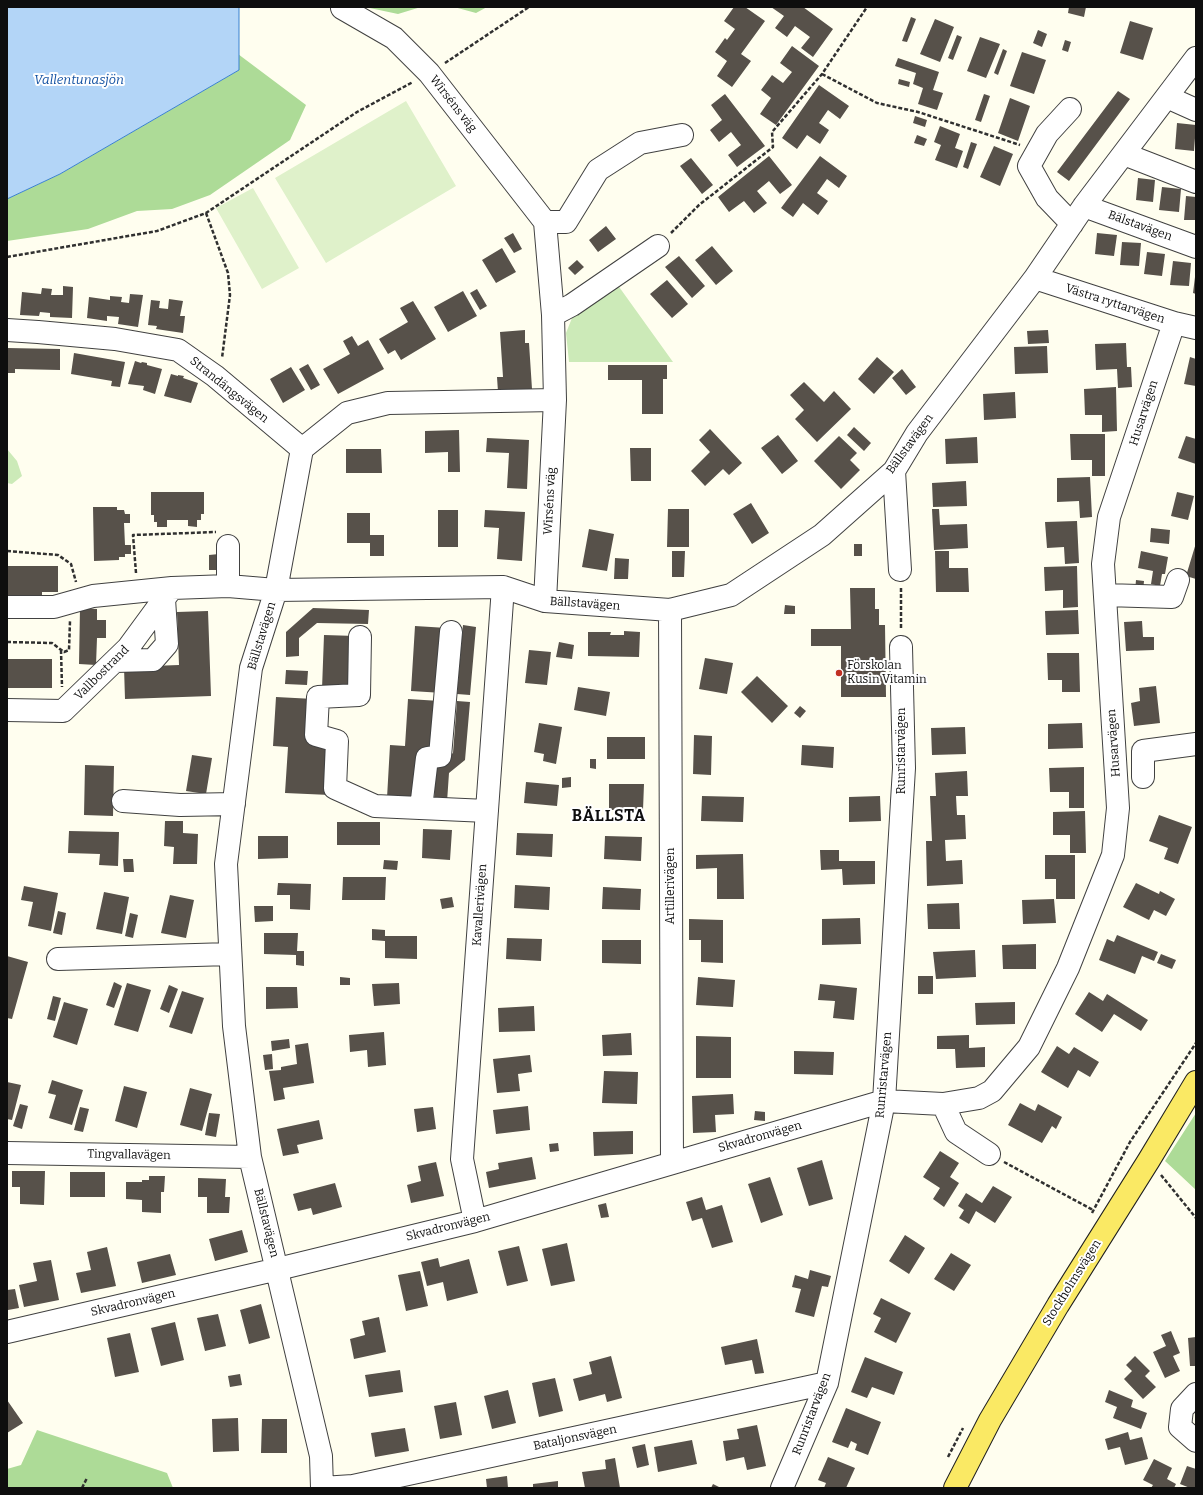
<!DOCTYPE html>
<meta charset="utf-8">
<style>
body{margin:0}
#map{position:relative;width:1203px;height:1495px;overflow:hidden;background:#fffeef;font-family:Bitter,serif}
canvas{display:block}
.frame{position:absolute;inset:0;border:8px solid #0e0e0e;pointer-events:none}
</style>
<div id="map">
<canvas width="1203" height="1495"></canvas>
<div class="frame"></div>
</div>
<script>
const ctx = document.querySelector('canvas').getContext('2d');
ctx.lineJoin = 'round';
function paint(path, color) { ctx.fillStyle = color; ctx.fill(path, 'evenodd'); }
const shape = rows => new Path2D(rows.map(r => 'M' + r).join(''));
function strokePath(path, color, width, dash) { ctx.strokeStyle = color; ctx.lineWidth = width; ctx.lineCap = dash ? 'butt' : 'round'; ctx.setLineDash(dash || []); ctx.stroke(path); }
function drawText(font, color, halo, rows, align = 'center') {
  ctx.font = font + ' Bitter,serif'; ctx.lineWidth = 4; ctx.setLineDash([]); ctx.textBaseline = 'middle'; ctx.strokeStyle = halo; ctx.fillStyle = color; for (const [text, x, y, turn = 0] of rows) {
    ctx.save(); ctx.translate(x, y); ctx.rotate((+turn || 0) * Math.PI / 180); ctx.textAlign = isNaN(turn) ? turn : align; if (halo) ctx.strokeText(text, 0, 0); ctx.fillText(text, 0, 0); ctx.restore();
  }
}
paint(shape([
 [617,284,673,362,569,362,566,333,574,313],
 [7,449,17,461,22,476,12,484,7,483]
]), '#cceab8');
paint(shape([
 [365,7,421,7,398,14],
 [454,7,487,7,476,13],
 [238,54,306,105,290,140,210,195,172,209,137,211,88,229,7,241,7,199,60,174,239,70],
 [1196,1113,1196,1190,1165,1161],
 [37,1430,167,1473,173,1488,7,1488,7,1469,21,1465]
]), '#addb97');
paint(shape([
 [406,101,456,186,326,263,275,178],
 [253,188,299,268,262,289,216,208]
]), '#dff1ca');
const water = shape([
 [7,7,239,7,239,70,60,174,7,199,7,7]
]);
paint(water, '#b3d5f7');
strokePath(water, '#3980d0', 1);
paint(shape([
 [734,7,745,7,765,21,741,54,751,61,732,87,717,76,727,61,715,52,725,38,727,40,735,29,724,21],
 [771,7,803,7,833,29,813,57,801,48,810,37,795,26,787,37,775,28,784,16],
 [1069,7,1086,7,1084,17,1068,13],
 [911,17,916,19,907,42,902,41],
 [935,19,954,27,940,62,920,54],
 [1130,21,1153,28,1143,60,1120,53],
 [1038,30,1047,34,1042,47,1033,43],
 [957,35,962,37,953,60,948,58],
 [980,37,1000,44,986,78,967,71],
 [1065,40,1071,42,1068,52,1062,50],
 [792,46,819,66,776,125,760,114,771,98,761,90,772,75,783,83,792,72,780,63],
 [1003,49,1007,51,998,75,994,73],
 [1022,52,1046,60,1034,94,1010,86],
 [898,58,939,72,933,90,943,93,937,110,918,104,923,88,913,84,916,73,895,66],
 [899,79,910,82,909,87,898,84],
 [819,85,849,106,840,119,828,110,819,123,829,130,820,144,807,135,797,149,782,138],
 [1118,91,1130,99,1069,181,1057,172],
 [725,94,765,146,737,167,728,155,741,145,731,132,719,142,710,130,722,120,711,105],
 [984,94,990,96,981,122,975,120],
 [1010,98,1030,106,1018,141,998,133],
 [915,116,927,120,925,127,913,123],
 [1177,123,1196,125,1194,151,1175,149],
 [940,126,960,134,955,148,963,151,957,168,935,160,941,145,934,142],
 [917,135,927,139,924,146,914,143],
 [971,142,977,144,968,169,963,167],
 [994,146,1013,154,1000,186,980,177],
 [769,156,792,185,780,194,769,181,757,191,767,203,754,213,744,201,729,212,718,197],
 [820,156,847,176,839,188,827,179,817,193,828,201,818,215,803,203,793,217,781,208],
 [691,158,713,185,702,194,680,166],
 [1138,178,1155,180,1153,202,1136,200],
 [1162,187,1181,189,1179,212,1159,210],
 [1186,196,1196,197,1196,220,1184,220],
 [606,226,616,239,598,252,589,240],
 [513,233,522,249,514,253,504,238],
 [1097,233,1117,235,1114,256,1095,254],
 [1122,242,1141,243,1139,266,1120,265],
 [712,246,733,271,716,285,695,260],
 [502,248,516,272,496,283,482,260],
 [1147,252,1165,254,1162,276,1144,274],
 [679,256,705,286,692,298,665,267],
 [577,260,584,267,575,275,568,268],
 [1173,261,1191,263,1189,286,1170,285],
 [1195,277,1196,277,1196,294,1193,293],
 [667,280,688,304,672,318,650,294],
 [63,286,73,287,72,318,50,317,50,313,40,312,39,316,20,315,22,292,41,294,42,288,52,289,51,295,63,295],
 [477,289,487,306,480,310,470,293],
 [463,291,477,316,448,332,434,307],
 [130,294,143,295,138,327,118,324,119,317,107,316,107,321,87,318,89,297,110,300,110,296,122,297,121,302,129,303],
 [169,299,183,301,180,316,185,316,183,333,156,329,157,326,148,325,151,300,160,301,159,308,168,309],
 [413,301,436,339,401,360,395,350,388,354,379,339,408,322,400,308],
 [525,330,525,343,529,343,532,389,498,392,497,377,503,377,500,332],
 [1048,330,1049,343,1028,344,1027,331],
 [352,336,358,346,368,340,384,369,338,394,323,369,350,354,343,341],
 [1126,343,1127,367,1131,367,1132,387,1118,388,1117,369,1096,370,1095,344],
 [1047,346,1048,373,1015,374,1014,347],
 [7,348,60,349,60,370,15,369,15,373,7,373],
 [74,353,125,362,120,387,111,386,112,381,71,374],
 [877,357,894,372,874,394,858,379],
 [1190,357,1196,359,1196,386,1184,384],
 [135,361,141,363,142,362,147,363,147,365,162,369,155,394,143,390,144,386,128,384],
 [308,364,320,385,311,390,299,369],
 [608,365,667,365,667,379,663,379,663,414,642,414,642,380,608,380],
 [291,367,305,390,283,403,270,379],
 [902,369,916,387,906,395,892,378],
 [171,374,178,376,178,375,184,376,183,378,198,383,191,403,164,396],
 [804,382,824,402,834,391,851,409,817,442,795,419,804,410,790,395],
 [1116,387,1117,431,1102,432,1102,415,1085,415,1084,389],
 [1015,392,1016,418,984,420,983,394],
 [854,427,871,443,864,451,847,435],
 [710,429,742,463,729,475,723,469,705,486,691,471,710,452,699,440],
 [459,430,460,472,448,472,448,452,425,453,425,431],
 [1070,434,1105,434,1105,476,1092,476,1092,460,1071,460],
 [778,435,798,461,782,474,761,448],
 [839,436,857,453,850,460,860,470,841,489,814,461],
 [1186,436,1196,439,1196,464,1178,458],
 [977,437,978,463,946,464,945,439],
 [487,438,529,440,527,489,507,488,509,453,486,452],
 [630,448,651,448,651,481,631,481],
 [346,449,381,449,382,473,346,473],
 [1090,477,1092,517,1080,518,1079,501,1057,502,1057,478],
 [966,481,967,506,933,507,932,483],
 [151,492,204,492,204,514,201,514,201,520,197,520,197,527,188,526,188,520,167,520,167,527,157,527,157,522,154,522,154,515,151,515],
 [1177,492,1194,496,1188,520,1171,516],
 [751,503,769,533,752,544,733,514],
 [93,507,117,507,117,510,124,510,125,514,130,514,130,523,124,523,125,545,131,545,131,554,125,554,125,557,119,557,119,560,94,561],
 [668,509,689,509,689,547,667,547],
 [932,509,939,509,940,525,967,524,968,548,934,550],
 [438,510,458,510,458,547,438,547],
 [485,510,525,512,522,561,497,559,499,528,484,527],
 [347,513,370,513,370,535,384,535,384,556,370,556,370,543,347,543],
 [1077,521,1079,563,1065,564,1064,547,1047,548,1045,522],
 [1151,528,1170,530,1169,544,1150,542],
 [589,529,614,534,607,571,582,567],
 [1196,543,1196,579,1186,576],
 [854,544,862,544,862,556,854,556],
 [672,551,685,551,684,577,672,577],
 [935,551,949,551,949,568,968,568,969,592,936,592],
 [1141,551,1168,557,1165,574,1162,574,1160,586,1151,584,1153,571,1138,568],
 [219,554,220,570,209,570,209,555],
 [615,558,629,559,628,579,614,579],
 [7,566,58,566,58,592,42,592,42,597,7,597],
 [1077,566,1078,607,1063,608,1063,590,1045,591,1044,567],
 [1136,580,1144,581,1143,592,1135,591],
 [850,588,875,588,875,609,879,609,879,625,885,625,886,697,841,697,841,646,811,646,811,629,851,629],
 [785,605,795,606,795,614,784,614],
 [80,608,97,609,97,620,106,620,106,638,97,638,96,665,79,664],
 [313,608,369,610,368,624,317,623,299,638,299,656,286,657,286,632],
 [1078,610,1079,634,1046,635,1045,611],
 [208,611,211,696,125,699,124,667,179,665,177,612],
 [1142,621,1143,637,1154,637,1154,650,1126,651,1124,622],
 [463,625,476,627,470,695,457,694],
 [415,626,447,628,443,693,411,691],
 [624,631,640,632,639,657,588,656,588,632,611,632,610,635,624,635],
 [324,635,356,636,355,690,322,689],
 [559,642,574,645,572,659,556,657],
 [529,650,551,652,547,685,525,683],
 [1047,653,1079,653,1080,692,1062,692,1062,680,1048,680],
 [705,658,733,663,727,694,699,689],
 [7,659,52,659,52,688,7,688],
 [286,670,308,671,307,685,285,684],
 [757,676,788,706,772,723,741,692],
 [1156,686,1160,723,1134,726,1131,703,1140,701,1139,688],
 [578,687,610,692,606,716,574,710],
 [276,697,314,699,334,742,330,795,285,793,288,747,273,746],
 [408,699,440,701,420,800,387,798,390,745,405,746],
 [457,701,470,702,465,760,449,773,447,802,434,801,436,766,453,753],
 [800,706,806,711,800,718,794,713],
 [539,723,562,727,556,764,543,761,544,754,534,752],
 [1082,723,1083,748,1048,749,1048,724],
 [965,727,966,754,932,755,931,728],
 [694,735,712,736,711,775,693,774],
 [607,737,645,737,645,759,607,759],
 [802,745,834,747,833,768,801,765],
 [192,755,212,758,206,794,186,791],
 [590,759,596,759,596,769,590,768],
 [85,765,114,766,113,816,84,815],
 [1084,767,1084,808,1069,808,1069,792,1050,792,1049,768],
 [967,771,968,796,956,796,957,815,965,815,966,839,945,840,946,861,962,860,963,884,927,886,926,841,932,841,930,796,936,796,935,773],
 [571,777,571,787,562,788,562,778],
 [526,782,559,785,557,806,524,803],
 [609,784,644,784,643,810,609,810],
 [702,796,744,797,743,822,701,821],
 [880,796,881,821,849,822,849,797],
 [1085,811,1086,853,1070,853,1070,835,1053,835,1053,812],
 [1159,815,1192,827,1178,864,1164,859,1168,848,1149,841],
 [165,821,183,821,183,833,198,834,197,864,173,864,174,847,164,846],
 [337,822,380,822,380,845,337,845],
 [423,829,452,830,450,860,422,858],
 [69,831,119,832,118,866,99,865,100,854,68,853],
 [517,833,553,834,552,857,516,855],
 [258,836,288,836,288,858,258,859],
 [605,836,642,837,641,861,604,859],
 [820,850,839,850,839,861,875,861,875,884,843,885,842,869,821,870],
 [743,854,744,899,717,899,717,868,696,869,696,855],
 [1045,855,1075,855,1075,899,1056,899,1056,879,1045,879],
 [123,859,133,859,134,872,124,872],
 [384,860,398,861,397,870,383,869],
 [343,877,386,877,385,900,342,900],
 [278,883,311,884,310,910,290,909,290,895,277,895],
 [1136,883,1159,894,1160,891,1175,899,1166,916,1154,910,1149,920,1123,907],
 [515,885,550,887,549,910,514,908],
 [24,886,58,893,51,931,28,926,33,902,21,900],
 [603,887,641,889,640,910,602,909],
 [104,892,129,897,122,934,96,929],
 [170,895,194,900,186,938,161,933],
 [452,897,454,907,442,909,440,899],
 [1054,899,1056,923,1023,924,1022,900],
 [959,903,960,929,928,929,927,904],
 [254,906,273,906,273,921,255,922],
 [58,911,66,913,62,935,53,933],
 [130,913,138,915,133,938,125,936],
 [860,918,861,944,822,945,822,919],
 [689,919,723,920,723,963,701,962,701,940,689,940],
 [372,929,385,930,385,936,417,936,417,959,385,958,385,941,372,940],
 [264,933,298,933,297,951,304,951,304,966,296,965,296,955,264,954],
 [1117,935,1158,952,1154,961,1142,956,1135,974,1099,960,1107,939,1114,942],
 [507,938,542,939,541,961,506,959],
 [602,940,641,940,641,964,602,963],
 [1036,944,1036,969,1003,969,1002,945],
 [975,950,976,977,936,979,933,952],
 [1161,954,1176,960,1172,969,1157,963],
 [7,956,28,962,12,1019,7,1018],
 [918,976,933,976,933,994,918,994],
 [340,977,350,978,350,985,340,985],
 [698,977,735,980,733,1007,696,1005],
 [114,982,122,986,114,1008,106,1005],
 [127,983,151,990,138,1032,114,1025],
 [399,983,400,1004,374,1006,372,984],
 [820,984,857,988,854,1020,833,1018,835,1001,818,1000],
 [169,985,178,989,169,1013,160,1009],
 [266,987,297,987,298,1008,266,1009],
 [182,991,204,998,192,1034,169,1027],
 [1089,992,1103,1001,1107,994,1148,1020,1141,1031,1114,1014,1102,1032,1075,1014],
 [53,996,61,998,55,1021,47,1019],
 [64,1002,88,1009,77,1045,53,1037],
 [1015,1002,1015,1024,976,1025,975,1003],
 [534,1006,535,1031,499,1032,498,1008],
 [384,1032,386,1065,368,1067,367,1050,350,1052,349,1035],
 [631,1033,632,1055,603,1056,602,1035],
 [969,1035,969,1048,985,1047,985,1067,956,1068,955,1049,937,1049,937,1036],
 [696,1036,731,1037,731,1078,696,1078],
 [289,1039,290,1048,272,1051,271,1041],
 [308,1043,314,1083,283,1088,285,1099,274,1101,269,1071,281,1070,281,1067,297,1064,295,1045],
 [1057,1046,1069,1054,1074,1047,1099,1062,1090,1077,1078,1070,1068,1088,1041,1072],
 [794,1051,834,1052,833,1075,794,1074],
 [272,1054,273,1069,265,1070,263,1055],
 [530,1055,532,1072,518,1074,520,1091,497,1093,493,1059],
 [604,1071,638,1072,637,1104,602,1103],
 [52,1080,83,1090,72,1125,49,1118,56,1095,48,1093],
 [7,1082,21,1085,12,1120,7,1119],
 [124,1086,147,1092,137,1128,115,1121],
 [190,1088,212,1094,202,1131,180,1125],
 [733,1094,734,1114,715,1115,716,1132,693,1133,692,1096],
 [1020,1103,1035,1111,1038,1104,1062,1117,1056,1129,1052,1126,1042,1143,1008,1125],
 [20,1104,28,1106,22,1129,13,1126],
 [528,1106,530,1130,496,1134,493,1110],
 [80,1107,89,1109,83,1132,74,1130],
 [433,1107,436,1129,417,1132,414,1109],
 [755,1111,765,1112,765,1121,754,1120],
 [209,1113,220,1114,216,1137,205,1135],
 [319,1120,323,1139,297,1145,299,1153,283,1156,277,1129],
 [633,1131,633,1154,594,1156,593,1132],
 [558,1143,559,1151,550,1152,549,1144],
 [940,1151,959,1163,950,1177,959,1183,944,1207,933,1199,940,1188,923,1177],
 [532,1157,536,1179,489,1188,486,1172,499,1169,498,1163],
 [822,1160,833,1199,809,1206,797,1168],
 [436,1162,444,1196,411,1203,407,1185,421,1181,418,1166],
 [12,1171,45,1171,44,1205,20,1204,20,1187,12,1187],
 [70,1172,105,1172,105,1197,70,1197],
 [149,1176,165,1176,164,1192,161,1192,161,1213,142,1212,142,1200,126,1199,126,1182,142,1182,142,1180,149,1180],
 [770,1177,783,1215,761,1223,748,1184],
 [198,1178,226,1179,225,1197,230,1197,229,1213,207,1213,207,1197,198,1197],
 [335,1183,342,1207,313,1215,311,1208,298,1211,293,1194],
 [993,1186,1012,1197,995,1223,976,1211,969,1224,959,1218,964,1210,958,1206,966,1193,982,1203],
 [702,1197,706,1210,722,1205,733,1242,712,1248,702,1218,692,1221,686,1202],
 [606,1203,609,1217,601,1218,598,1205],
 [242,1230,248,1252,215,1261,209,1239],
 [905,1235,925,1248,909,1274,889,1261],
 [567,1243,575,1281,551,1286,542,1249],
 [519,1246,528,1281,507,1286,498,1251],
 [107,1247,116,1286,81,1293,76,1273,91,1270,87,1252],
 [951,1253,971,1265,954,1291,934,1279],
 [170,1254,176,1275,142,1283,137,1262],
 [438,1258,440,1267,469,1259,478,1293,447,1301,443,1282,427,1286,421,1262],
 [51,1260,59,1300,24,1307,19,1285,37,1281,33,1263],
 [810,1270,831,1276,828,1287,822,1286,814,1317,795,1312,801,1289,792,1287,795,1275,808,1279],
 [420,1271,428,1306,406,1311,398,1275],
 [15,1289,19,1308,8,1310,7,1290],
 [881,1298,911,1313,896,1343,874,1332,881,1318,873,1314],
 [261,1304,270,1338,249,1344,240,1310],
 [218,1314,226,1346,205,1351,197,1318],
 [379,1317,386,1352,354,1359,350,1339,365,1335,362,1321],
 [175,1322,184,1360,161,1366,151,1328],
 [1171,1331,1180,1353,1173,1356,1180,1371,1165,1378,1153,1352,1166,1346,1161,1335],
 [130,1333,139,1372,115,1377,107,1338],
 [1196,1337,1196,1366,1190,1366,1188,1338],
 [757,1339,764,1373,755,1374,752,1360,725,1365,721,1347],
 [611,1356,622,1398,607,1402,605,1394,579,1401,573,1379,592,1374,589,1362],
 [1135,1356,1150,1371,1145,1376,1156,1387,1143,1399,1124,1379,1132,1371,1126,1365],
 [865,1357,903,1372,894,1395,872,1387,867,1398,851,1392],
 [400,1370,403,1392,369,1397,365,1375],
 [240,1374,242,1385,230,1387,228,1376],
 [555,1378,563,1411,539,1417,532,1383],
 [508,1390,516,1423,492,1429,484,1396],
 [1109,1390,1133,1400,1131,1407,1147,1413,1141,1429,1113,1418,1117,1407,1105,1402],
 [7,1400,23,1423,7,1433],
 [456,1402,462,1435,440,1439,434,1406],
 [846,1408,881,1422,868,1455,855,1450,857,1444,851,1441,848,1448,832,1442],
 [238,1418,239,1451,213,1452,212,1419],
 [262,1419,287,1419,287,1453,261,1453],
 [757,1425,766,1466,747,1470,744,1457,726,1461,723,1441,739,1439,737,1429],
 [405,1428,409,1451,375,1457,371,1433],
 [1128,1432,1130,1440,1142,1437,1148,1459,1125,1465,1120,1447,1108,1450,1105,1439],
 [692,1440,697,1464,658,1472,654,1447],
 [645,1444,649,1465,637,1468,632,1447],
 [828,1457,855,1468,846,1488,824,1488,826,1483,818,1480],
 [615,1458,620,1488,585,1488,582,1472,606,1469,605,1460],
 [1154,1459,1172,1468,1167,1479,1176,1484,1174,1488,1151,1488,1153,1485,1143,1480],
 [1187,1466,1196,1469,1196,1488,1190,1488,1180,1484],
 [507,1476,508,1488,487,1488,486,1479],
 [558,1481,558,1488,533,1488,533,1484],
 [713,1484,721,1488,711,1488]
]), '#57514a');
const minor = shape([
 [342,8,394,38,429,73,545,222,553,315,555,400],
 [1167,97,1196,110],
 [1070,109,1047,134,1029,166,1047,198,1072,224],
 [1124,154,1196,182],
 [1084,206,1196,247],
 [545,222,566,222,598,170,640,143,682,135],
 [1035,278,1174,323,1196,328],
 [553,315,572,305,658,246],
 [7,330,38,332,115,339,178,350,215,376,302,449,276,590,251,668,226,864,234,1026,250,1157,321,1456,322,1488],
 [302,449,347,413,388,403,555,400,545,601],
 [894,471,900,570],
 [228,546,228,586],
 [1105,595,1172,597,1178,580],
 [7,607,54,607,93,596,172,588],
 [670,610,672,1163],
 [360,637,359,695,318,697,316,735,337,741,335,788,375,806,487,811],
 [115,661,153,660,167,644,164,599],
 [7,710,63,711,128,648,172,588,228,586,276,590,503,587,545,601,670,610,731,595,822,535,894,471,917,433,1035,278,1084,206,1196,58],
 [1143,777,1143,751,1196,744],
 [123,801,180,805,234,804],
 [421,808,427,758,440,756,451,632],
 [58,959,230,954],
 [943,1104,956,1132,989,1154],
 [7,1153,250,1157],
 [475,1221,462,1159,503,587],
 [7,1332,278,1269,475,1221,884,1101,943,1104,979,1098,992,1091,1029,1047,1068,968,1113,855,1118,808,1103,564,1109,517,1174,323],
 [1196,1394,1182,1409,1180,1427,1196,1441],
 [322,1488,353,1486,827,1383],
 [782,1488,827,1383,884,1101,904,768,901,647]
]);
const major = shape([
 [955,1488,990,1420,1058,1305,1149,1160,1196,1082]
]);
strokePath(minor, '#414141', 24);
strokePath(major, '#1f1f1f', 24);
strokePath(shape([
 [445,63,529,7],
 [822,74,877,103,918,112,1020,145],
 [206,213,228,273,230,295,222,358],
 [671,233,699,205,773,147,772,132,822,74,867,7],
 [7,257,157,231,206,213,357,112,413,82],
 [7,551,58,555,71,564,76,582],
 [136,573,133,535,216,532],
 [901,588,901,629],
 [7,642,52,643,64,652,69,650,70,621],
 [61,650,62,687],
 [1004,1162,1093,1210],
 [1161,1175,1196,1218],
 [1092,1213,1130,1142,1196,1043],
 [948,1457,963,1428],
 [82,1488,87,1478]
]), '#303030', 2.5, [4, 2]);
strokePath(minor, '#fff', 22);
strokePath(major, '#fae964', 22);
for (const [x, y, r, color] of [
 [839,673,4,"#c13023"]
]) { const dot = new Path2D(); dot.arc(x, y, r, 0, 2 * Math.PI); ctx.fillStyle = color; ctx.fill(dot); strokePath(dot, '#fff', 1.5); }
drawText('12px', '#0e0e0e', '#fff', [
 ["Wirséns väg",453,104,52],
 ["Bälstavägen",1140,226,20],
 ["Västra ryttarvägen",1115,304,18],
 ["Strandängsvägen",229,390,39],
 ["Husarvägen",1144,413,-72],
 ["Bällstavägen",910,444,-54],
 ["Wirséns väg",550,501,-87],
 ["Bällstavägen",585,604,4],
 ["Bällstavägen",262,636,-73],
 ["Vallbostrand",102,673,-45],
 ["Husarvägen",1114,743,-94],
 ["Runristarvägen",902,751,-90],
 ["Artillerivägen",671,886,-90],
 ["Kavallerivägen",480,905,-86],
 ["Runristarvägen",884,1075,-85],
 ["Skvadronvägen",760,1137,-16],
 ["Tingvallavägen",129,1155,1],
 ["Bällstavägen",266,1223,76],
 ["Skvadronvägen",448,1227,-14],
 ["Stockholmsvägen",1072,1283,-58],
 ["Skvadronvägen",133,1303,-13],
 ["Runristarvägen",812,1414,-69],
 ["Bataljonsvägen",575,1438,-12]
]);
drawText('12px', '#0e0e0e', '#fff', [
 ["Förskolan",847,666],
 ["Kusin Vitamin",847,680]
], 'left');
drawText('italic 13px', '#1553a3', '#fff', [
 ["Vallentunasjön",79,80]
]);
ctx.letterSpacing = '1px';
drawText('bold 16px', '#0e0e0e', '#fff', [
 ["BÄLLSTA",609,817]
]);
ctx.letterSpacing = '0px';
</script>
